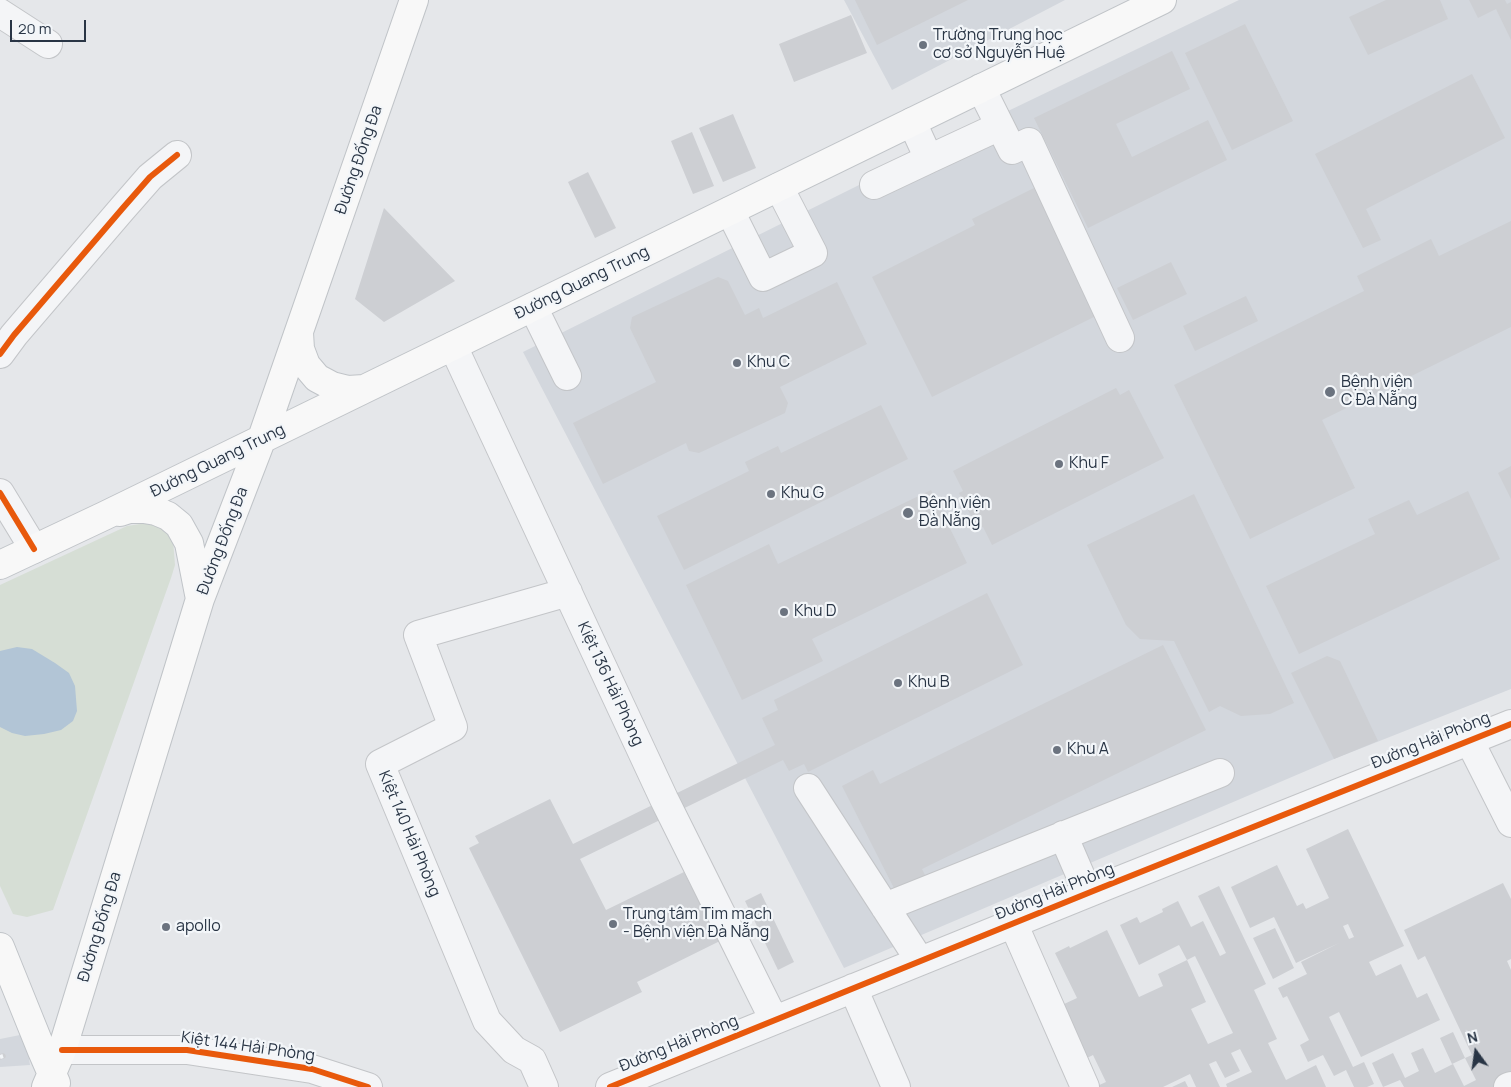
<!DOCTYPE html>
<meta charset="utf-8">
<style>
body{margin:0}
#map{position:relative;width:1511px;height:1087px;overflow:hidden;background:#e5e7ea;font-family:Manrope,sans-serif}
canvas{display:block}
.north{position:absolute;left:1451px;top:1027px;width:50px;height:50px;-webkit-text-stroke:4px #f3f6f9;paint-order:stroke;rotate:346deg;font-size:14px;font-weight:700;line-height:20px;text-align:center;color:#293545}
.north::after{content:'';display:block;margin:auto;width:18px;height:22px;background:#293545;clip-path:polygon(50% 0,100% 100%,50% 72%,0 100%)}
.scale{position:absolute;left:10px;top:20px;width:76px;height:22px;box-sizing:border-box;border:2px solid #293545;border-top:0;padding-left:6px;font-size:15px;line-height:18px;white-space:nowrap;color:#293545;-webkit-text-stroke:4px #f3f6f9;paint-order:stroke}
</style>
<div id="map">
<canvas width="1511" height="1087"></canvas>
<div class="north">N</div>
<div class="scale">20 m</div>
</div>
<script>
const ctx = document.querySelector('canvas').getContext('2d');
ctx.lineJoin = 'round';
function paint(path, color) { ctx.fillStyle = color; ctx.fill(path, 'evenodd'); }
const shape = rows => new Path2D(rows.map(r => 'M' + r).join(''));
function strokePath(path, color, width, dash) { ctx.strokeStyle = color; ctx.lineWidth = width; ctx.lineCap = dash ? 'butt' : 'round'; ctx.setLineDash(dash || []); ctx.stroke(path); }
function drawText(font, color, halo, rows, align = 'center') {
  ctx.font = font + ' Manrope,sans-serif'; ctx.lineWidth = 4.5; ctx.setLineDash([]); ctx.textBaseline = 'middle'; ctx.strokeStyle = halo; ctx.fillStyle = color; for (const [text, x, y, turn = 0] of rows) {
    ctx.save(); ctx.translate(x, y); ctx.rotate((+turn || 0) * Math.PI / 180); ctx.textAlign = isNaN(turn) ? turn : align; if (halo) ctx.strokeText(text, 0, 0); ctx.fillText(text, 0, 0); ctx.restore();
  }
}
paint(shape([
 [844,0,1065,0,892,90],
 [1239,0,1511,0,1511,689,1334,759,844,968,523,352,1008,111],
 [25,1034,30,1065,0,1067,0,1039]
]), '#d3d7dd');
paint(shape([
 [140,524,154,524,163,529,173,540,175,565,171,578,53,910,27,917,13,914,0,886,0,585,127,526]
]), '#d6ded5');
paint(shape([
 [17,647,32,649,55,663,69,673,75,686,77,711,73,721,61,730,44,734,25,736,12,733,0,727,0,651]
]), '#b2c5d6');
paint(shape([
 [855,0,968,0,877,45],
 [1386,0,1440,0,1448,19,1368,55,1349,17],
 [1469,0,1505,0,1507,4,1511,2,1511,40,1496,9,1478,18],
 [851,15,867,53,794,82,779,44],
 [1245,24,1293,121,1232,150,1185,53],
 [1172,51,1190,89,1116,124,1132,157,1208,120,1227,160,1088,228,1034,118],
 [1472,74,1505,138,1366,209,1381,240,1363,248,1315,154],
 [733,114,756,168,723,182,699,128],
 [692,132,714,186,693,194,671,141],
 [588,172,616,228,595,238,568,182],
 [1034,188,1098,315,932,397,872,277,975,225,972,219],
 [384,208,455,281,384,322,355,299],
 [1511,221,1511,327,1322,420,1355,488,1250,539,1174,385,1364,291,1357,276,1431,239,1439,256],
 [1171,262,1187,294,1133,320,1117,288],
 [718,277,728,281,745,315,759,308,763,318,837,282,867,344,780,387,788,403,785,413,699,453,689,451,686,443,603,484,573,423,656,382,630,328,632,317],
 [1246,296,1258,321,1195,351,1183,326],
 [1116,388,1120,395,1129,390,1164,458,992,545,983,527,978,529,959,493,963,491,953,471],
 [881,405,908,459,684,570,657,516,749,471,745,462,778,446,781,453],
 [1511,466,1511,499,1498,473],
 [931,490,967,563,812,639,823,661,742,700,686,585,769,544,778,564],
 [1468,491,1500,559,1299,654,1266,586,1375,534,1368,519,1409,500,1417,515],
 [1194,494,1294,703,1270,714,1241,716,1220,706,1209,712,1174,641,1140,639,1126,625,1087,545],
 [987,593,1023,665,808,772,804,764,789,771,783,760,580,859,606,910,684,872,691,886,699,882,726,938,637,982,642,992,560,1032,469,848,479,843,475,836,550,799,573,844,775,745,762,718,778,710,774,700],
 [1163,645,1206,730,922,869,927,879,897,894,842,786,873,770,880,784],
 [1327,656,1340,661,1378,741,1334,759,1291,673],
 [1348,829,1404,946,1369,962,1376,976,1401,964,1417,998,1427,993,1440,1020,1361,1057,1339,1012,1329,1017,1353,1067,1364,1062,1374,1084,1367,1087,1354,1087,1346,1070,1334,1076,1323,1055,1308,1062,1300,1045,1309,1040,1287,996,1283,998,1278,988,1307,974,1301,962,1339,943,1296,963,1274,917,1250,928,1231,887,1277,865,1297,906,1303,903,1306,909,1329,898,1306,849],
 [1348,924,1354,937,1349,939,1343,926],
 [1503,883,1511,899,1511,959,1507,961,1511,970,1511,1080,1496,1087,1404,1087,1400,1080,1383,1087,1372,1063,1393,1053,1405,1078,1419,1071,1411,1053,1423,1048,1435,1073,1453,1064,1464,1086,1476,1080,1465,1058,1472,1055,1425,956,1418,960,1404,930],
 [1219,886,1266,984,1254,990,1277,1039,1268,1043,1286,1080,1316,1065,1326,1087,1227,1087,1226,1084,1252,1072,1240,1049,1231,1053,1240,1071,1225,1078,1216,1061,1209,1064,1220,1087,1196,1087,1190,1074,1163,1087,1095,1087,1106,1082,1093,1055,1087,1058,1062,1005,1077,998,1055,953,1069,946,1070,948,1107,930,1139,997,1163,986,1158,974,1187,960,1206,1002,1191,1009,1208,1044,1233,1033,1195,956,1187,960,1179,945,1139,965,1120,925,1137,917,1140,923,1163,912,1162,909,1178,901,1191,927,1203,921,1220,956,1226,953,1198,896],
 [761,893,794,962,778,970,745,901],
 [1275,928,1294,968,1273,979,1253,938],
 [1453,1032,1465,1058,1452,1064,1440,1038],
 [1185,1081,1188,1087,1172,1087]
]), '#cdcfd3');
const minor = shape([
 [0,13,48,44],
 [981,88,1012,150,1029,142,1120,338],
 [912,122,929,159,1000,126],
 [874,185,929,159],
 [730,211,763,277,813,253,779,187],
 [533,307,567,376],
 [453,346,664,799,774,1020],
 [0,354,14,335,122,209,150,177,177,155],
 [0,493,34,549],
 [1469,740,1511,823],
 [808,788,920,961],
 [1063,835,1088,893],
 [885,907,1220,773],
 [1013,923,1085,1087],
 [853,988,896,1087],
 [62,1050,187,1050,312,1069,368,1087],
 [544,1087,532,1060,514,1050,487,1021,380,764,453,727,418,635,568,592],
 [610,1087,1103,887,1511,724],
 [1508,1087,1511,1086]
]);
const major = shape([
 [299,333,300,349,306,365,317,378,332,386,348,390,364,389],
 [120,512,129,509,144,509,156,511,168,516,179,525,189,543,200,599],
 [0,565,104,516,1162,0],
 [0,947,42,1051,56,1083],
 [46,1087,62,1050,200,599,262,438,414,0]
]);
strokePath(minor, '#c3c5c8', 30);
strokePath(major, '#c0c4c8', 30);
strokePath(minor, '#f4f5f7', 28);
strokePath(major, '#f8f8f8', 28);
const rail = shape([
 [0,1057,3,1056]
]);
strokePath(rail, '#cdcfd2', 5.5);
strokePath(rail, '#f3f6f9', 4, [11]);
strokePath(shape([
 [0,354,14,335,122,209,150,177,177,155],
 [0,493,34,549],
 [62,1050,187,1050,312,1069,368,1087],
 [610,1087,1103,887,1511,724]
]), '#e8590c', 6);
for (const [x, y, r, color] of [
 [923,45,5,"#6b737f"],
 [737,363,5,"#6b737f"],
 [1330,392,6,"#6b737f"],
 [1059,464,5,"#6b737f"],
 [771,494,5,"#6b737f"],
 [908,513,6,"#6b737f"],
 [784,612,5,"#6b737f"],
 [898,683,5,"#6b737f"],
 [1057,750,5,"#6b737f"],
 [613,924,5,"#6b737f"],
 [166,927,5,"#6b737f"]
]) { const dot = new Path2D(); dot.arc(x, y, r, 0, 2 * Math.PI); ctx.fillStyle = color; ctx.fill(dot); strokePath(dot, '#f3f6f9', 2); }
drawText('16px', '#293545', '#f3f6f9', [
 ["Trường Trung học",933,36],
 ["cơ sở Nguyễn Huệ",933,54],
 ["Khu C",747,363],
 ["Bệnh viện",1341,383],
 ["C Đà Nẵng",1341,401],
 ["Khu F",1069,464],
 ["Khu G",781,494],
 ["Bệnh viện",919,504],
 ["Đà Nẵng",919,522],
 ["Khu D",794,612],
 ["Khu B",908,683],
 ["Khu A",1067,750],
 ["Trung tâm Tim mạch",623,915],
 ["- Bệnh viện Đà Nẵng",623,933],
 ["apollo",176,927]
], 'left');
drawText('16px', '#293545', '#f3f6f9', [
 ["Đường Đống Đa",359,160,-71],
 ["Đường Quang Trung",582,283,-26],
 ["Đường Quang Trung",218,461,-26],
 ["Đường Đống Đa",223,541,-69],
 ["Kiệt 136 Hải Phòng",610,684,65],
 ["Đường Hải Phòng",1431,741,-22],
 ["Kiệt 140 Hải Phòng",409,834,67],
 ["Đường Hải Phòng",1055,892,-22],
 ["Đường Đống Đa",100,927,-73],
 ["Đường Hải Phòng",679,1044,-22],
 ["Kiệt 144 Hải Phòng",248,1047,8]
]);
</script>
